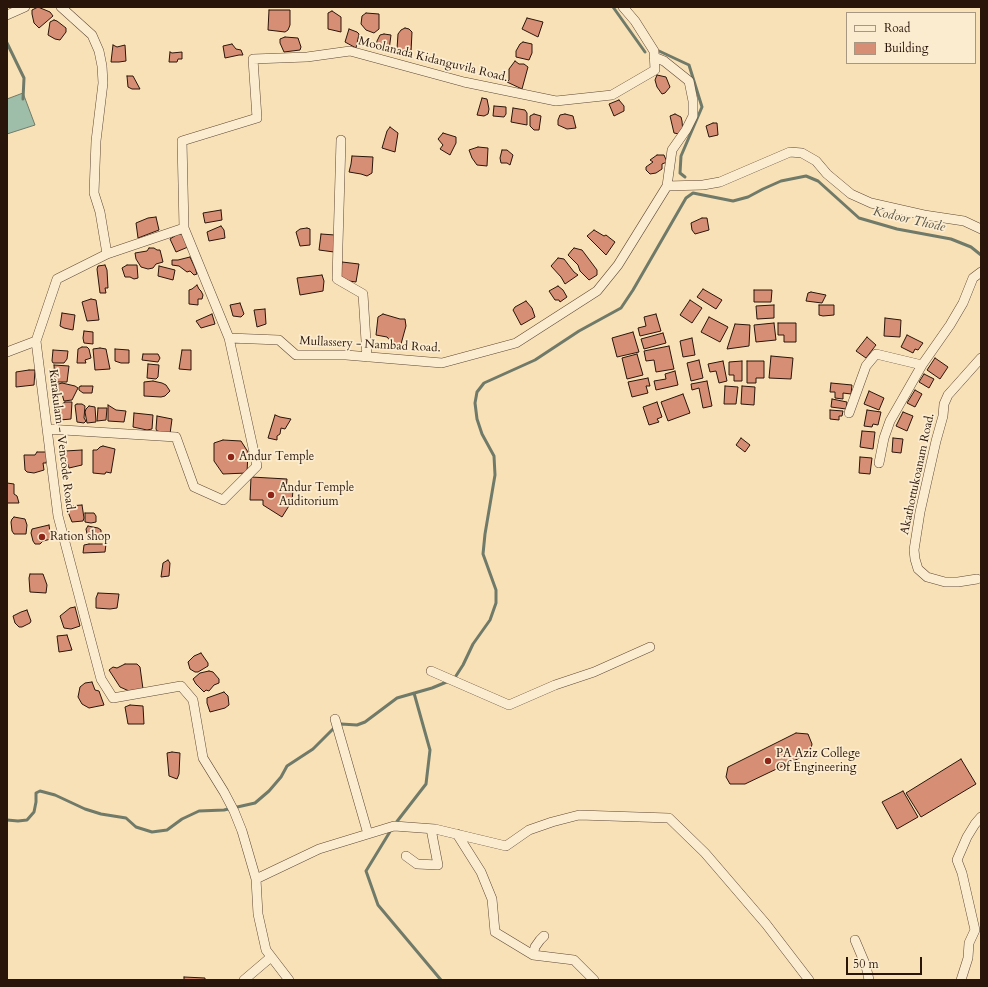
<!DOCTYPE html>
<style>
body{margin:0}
#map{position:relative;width:988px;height:987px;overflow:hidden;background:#f9e1b7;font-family:Cardo,serif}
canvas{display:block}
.frame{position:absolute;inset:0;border:8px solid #2a150a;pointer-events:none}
.legend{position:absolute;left:846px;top:12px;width:130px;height:52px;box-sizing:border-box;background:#fbecd0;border:1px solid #a79681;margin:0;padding:5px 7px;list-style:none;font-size:12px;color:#2a150a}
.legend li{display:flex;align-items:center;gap:8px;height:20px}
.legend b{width:20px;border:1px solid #a79681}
.scale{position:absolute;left:846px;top:957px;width:76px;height:18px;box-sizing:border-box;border:2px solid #2a150a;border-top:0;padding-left:5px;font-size:12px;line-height:14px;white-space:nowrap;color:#2a150a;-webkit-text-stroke:3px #fbecd0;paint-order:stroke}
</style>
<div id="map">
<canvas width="988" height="987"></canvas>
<div class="frame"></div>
<ul class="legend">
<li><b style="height:5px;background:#fbecd0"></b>Road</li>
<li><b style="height:11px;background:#d68f75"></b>Building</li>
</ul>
<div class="scale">50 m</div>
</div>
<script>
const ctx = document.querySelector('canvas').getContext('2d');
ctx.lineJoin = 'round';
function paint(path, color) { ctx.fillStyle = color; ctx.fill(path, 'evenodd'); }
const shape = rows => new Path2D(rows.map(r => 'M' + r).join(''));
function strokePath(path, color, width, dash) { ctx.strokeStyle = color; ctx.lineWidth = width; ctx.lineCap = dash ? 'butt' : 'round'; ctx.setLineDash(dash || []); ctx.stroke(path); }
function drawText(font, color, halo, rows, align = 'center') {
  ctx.font = font + ' Cardo,serif'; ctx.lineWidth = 3.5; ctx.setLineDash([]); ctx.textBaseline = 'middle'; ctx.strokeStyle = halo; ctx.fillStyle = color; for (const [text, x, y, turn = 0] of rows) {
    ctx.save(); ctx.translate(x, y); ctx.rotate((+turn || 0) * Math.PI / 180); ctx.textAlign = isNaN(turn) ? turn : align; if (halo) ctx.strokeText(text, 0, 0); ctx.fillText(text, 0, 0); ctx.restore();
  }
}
const water = shape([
 [23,93,35,125,7,134,7,99,23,93]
]);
paint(water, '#9fbea9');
strokePath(water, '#707a69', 1);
strokePath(shape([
 [613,7,645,52],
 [7,43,24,78,23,99],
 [659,51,689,65,702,107,681,156,680,173,685,177],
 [454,679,463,665,473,644,490,620,496,603,496,590,483,554,485,534,495,475,494,456,482,434,477,419,475,403,477,392,484,383,535,360,579,331,621,308,633,290,686,198,693,193,733,201,748,197,763,189,781,181,806,176,818,181,859,218,897,229,951,239,971,247,981,255],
 [7,820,18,821,27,820,34,812,36,802,36,793,40,791,55,795,85,809,101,814,126,818,136,827,152,832,167,830,182,819,199,811,224,810,255,803,269,791,281,777,287,766,313,749,333,729,341,724,357,725,365,722,397,698,432,688,449,681],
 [395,824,426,784,430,750,414,693],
 [391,830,366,871,378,905,441,980]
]), '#707a69', 3);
const building = shape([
 [38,7,50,12,53,16,39,28,34,23,32,14,32,10,38,7],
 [269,10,290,10,290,25,288,30,285,32,268,30,269,10],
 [332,11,341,17,341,32,328,29,328,13,332,11],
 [366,13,379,14,379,29,374,33,366,30,361,24,362,16,366,13],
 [527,18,543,22,538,37,522,29,527,18],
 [54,20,57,21,66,28,66,32,60,40,55,39,48,35,50,22,54,20],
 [405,28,409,29,412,32,411,52,397,49,398,34,401,30,405,28],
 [349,29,357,32,359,34,356,48,345,42,349,29],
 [384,34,391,35,389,50,380,50,376,47,377,41,380,35,384,34],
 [285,37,298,38,301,47,300,50,284,52,280,43,280,39,285,37],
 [523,42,532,44,532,53,529,60,516,57,516,51,520,44,523,42],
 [232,44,236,49,241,50,243,55,239,55,225,58,223,46,232,44],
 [113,45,117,47,125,45,126,61,119,62,111,62,113,45],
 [170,52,172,53,182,52,182,59,178,59,177,62,169,62,170,52],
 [515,61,519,64,524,64,528,67,522,89,507,82,509,80,509,69,515,61],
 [657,75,666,77,670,87,665,93,662,94,657,87,655,80,657,75],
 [127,76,133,76,140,89,132,89,128,87,127,76],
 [482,98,487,99,489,109,488,114,484,116,477,115,482,98],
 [619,100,624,106,624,111,614,116,609,104,619,100],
 [494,106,506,107,506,114,504,117,493,116,494,106],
 [513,108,525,110,527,113,527,125,511,122,513,108],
 [534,114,541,116,539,130,534,130,530,126,530,116,534,114],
 [565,114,573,116,576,128,567,129,558,125,558,120,560,115,565,114],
 [675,114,681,117,682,121,683,133,679,134,674,133,670,116,675,114],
 [713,123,717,123,718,135,709,137,706,126,713,123],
 [390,127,398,133,395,152,382,148,387,131,390,127],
 [443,133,456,137,456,143,450,155,440,149,443,145,438,139,443,133],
 [478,147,488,148,487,166,477,165,472,158,469,150,478,147],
 [502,150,507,150,513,155,510,165,507,163,501,163,500,158,502,150],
 [657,155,664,155,667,162,662,164,662,169,656,173,650,174,646,170,646,167,653,162,650,160,657,155],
 [352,156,373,157,372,173,367,176,361,174,349,172,351,164,352,156],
 [221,210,222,220,205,223,203,213,221,210],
 [156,217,159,230,138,238,136,223,148,218,156,217],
 [702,218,707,218,709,230,695,234,692,230,691,223,702,218],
 [221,226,224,230,225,238,209,241,207,232,221,226],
 [307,228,310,229,310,245,300,246,296,232,300,229,307,228],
 [594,230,604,236,606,235,615,242,606,255,587,236,594,230],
 [178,234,181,234,183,236,188,247,176,252,170,239,178,234],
 [321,234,335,235,334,252,319,250,321,234],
 [149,248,154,248,157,250,160,250,163,262,156,264,153,268,148,269,141,267,136,259,135,253,147,251,149,248],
 [574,248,582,250,597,270,597,275,589,280,580,271,578,265,568,255,572,250,574,248],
 [190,257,195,268,197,274,194,275,190,271,187,272,179,266,172,265,172,260,178,260,190,257],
 [558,258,564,259,574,272,578,275,565,284,561,277,551,266,558,258],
 [342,262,359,264,356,282,349,281,340,276,342,262],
 [105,265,107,270,108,288,105,288,106,293,100,293,97,269,98,266,105,265],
 [127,265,137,265,138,278,134,279,130,277,125,277,122,268,127,265],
 [159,266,175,270,173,280,158,276,159,266],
 [322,275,324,281,323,291,300,295,297,278,322,275],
 [197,285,199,289,201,291,203,295,202,299,198,299,198,305,189,304,189,290,192,289,197,285],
 [558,286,563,290,567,297,560,302,559,300,555,300,549,291,558,286],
 [703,289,722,300,716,309,697,297,703,289],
 [754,290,772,290,771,302,754,302,754,290],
 [811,292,826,295,822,303,806,301,808,293,811,292],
 [91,299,96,300,99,320,87,321,82,302,91,299],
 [690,300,702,308,692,323,680,315,690,300],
 [526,301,532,308,535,317,521,325,513,310,515,307,526,301],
 [240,303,244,314,241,317,233,316,230,305,240,303],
 [774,305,774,318,757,319,756,306,774,305],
 [819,305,834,305,834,315,823,316,819,315,819,305],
 [265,309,266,324,257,327,254,310,265,309],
 [62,313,75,315,73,330,64,328,60,326,62,313],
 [212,314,215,324,201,328,196,321,212,314],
 [383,314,400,319,405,319,406,326,401,344,393,344,387,337,376,335,378,317,383,314],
 [656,314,661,331,640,336,638,328,646,326,644,317,656,314],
 [709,317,728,327,720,342,701,332,709,317],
 [885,318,901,320,900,337,884,336,885,318],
 [774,323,776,340,756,342,754,325,774,323],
 [778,323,796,323,796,342,784,342,784,335,778,335,778,323],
 [735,324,750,325,749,346,727,349,735,324],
 [84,331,93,332,93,344,84,343,83,338,84,331],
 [633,332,639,352,617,357,612,338,633,332],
 [663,333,666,343,644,349,641,339,663,333],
 [907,335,923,343,918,350,915,349,913,353,901,347,907,335],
 [867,337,876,345,866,358,856,351,867,337],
 [692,338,695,355,683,357,680,341,692,338],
 [669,346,674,369,656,372,654,360,646,361,644,351,669,346],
 [82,347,87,347,89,349,91,358,85,360,86,363,77,363,78,349,82,347],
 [100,348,106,349,110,369,95,370,93,349,100,348],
 [115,349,129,350,129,363,121,363,115,361,115,349],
 [53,350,68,351,67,359,64,363,53,363,52,361,53,350],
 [182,350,191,350,191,370,179,369,182,350],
 [143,354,158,354,160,358,158,362,142,360,143,354],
 [637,354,643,375,627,379,622,358,637,354],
 [771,356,793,358,791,379,769,378,771,356],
 [935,358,948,367,940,379,927,370,935,358],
 [699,360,703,378,691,381,687,363,699,360],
 [723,361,727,381,719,383,716,371,710,372,708,364,723,361],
 [742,361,742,381,734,381,734,375,729,375,729,362,742,361],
 [747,361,764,361,764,378,756,378,756,383,747,383,747,361],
 [148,364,159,365,158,377,156,379,147,378,148,364],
 [54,365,69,366,67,382,55,382,54,365],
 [29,370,35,370,34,385,16,387,16,372,29,370],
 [675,371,678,385,656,390,654,381,666,379,665,374,675,371],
 [924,374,934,379,929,388,919,382,924,374],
 [648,378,650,386,646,386,648,393,632,397,628,382,648,378],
 [153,381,162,383,166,385,170,391,165,396,161,397,144,396,144,382,153,381],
 [707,381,712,406,703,408,699,388,692,390,691,384,707,381],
 [62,383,75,386,78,388,72,400,64,401,62,394,54,394,52,386,62,383],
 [831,383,852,385,851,394,843,393,843,399,835,398,835,392,830,392,831,383],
 [81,386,93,386,92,393,83,393,79,390,79,387,81,386],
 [725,386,738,387,736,404,724,404,725,386],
 [742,386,755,387,754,405,741,404,742,386],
 [915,390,922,394,915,407,907,403,915,390],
 [869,391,884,398,879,410,864,404,869,391],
 [683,394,690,413,668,421,661,402,683,394],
 [832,399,847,402,846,409,831,407,832,399],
 [65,402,72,402,71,419,60,420,58,413,62,404,65,402],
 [657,402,662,417,657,419,659,422,649,425,643,407,657,402],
 [77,404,82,404,85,406,84,418,86,421,84,423,77,422,75,405,77,404],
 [108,405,116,410,126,411,124,422,108,421,108,405],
 [89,406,95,407,96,422,87,423,85,412,86,409,89,406],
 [98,408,107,408,106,420,97,421,98,408],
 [830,410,843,411,842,416,839,416,839,420,830,419,830,410],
 [867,410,881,412,878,425,873,424,872,427,864,426,867,410],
 [903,412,913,416,907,431,896,426,903,412],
 [134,413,153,415,152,429,147,430,133,427,134,413],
 [275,415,280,417,291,419,285,429,281,428,280,434,277,436,277,440,268,438,275,415],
 [157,416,172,419,170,434,157,431,156,429,157,416],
 [862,431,875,432,873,449,860,447,862,431],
 [741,438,750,445,745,452,736,445,741,438],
 [893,438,903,439,901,453,892,452,893,438],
 [223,440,241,441,248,452,247,473,223,474,214,461,214,443,223,440],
 [103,446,115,449,111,473,106,472,105,474,103,474,93,473,93,450,97,450,100,447,103,446],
 [82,450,82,465,69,468,68,464,63,464,62,459,65,451,82,450],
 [37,452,46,452,47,459,46,463,43,463,44,470,34,473,27,472,25,470,24,455,35,455,37,452],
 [860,457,872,458,870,474,859,473,860,457],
 [251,477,287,479,286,490,293,490,292,501,282,517,263,505,263,500,250,500,251,477],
 [7,483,14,484,14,494,17,496,19,503,7,503,7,483],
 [82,505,84,518,83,521,72,522,68,512,69,506,82,505],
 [85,513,94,513,96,516,96,522,91,523,85,522,85,513],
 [14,517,25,519,27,525,26,534,14,534,12,531,11,522,12,519,14,517],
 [49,525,51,539,43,541,40,544,35,544,33,541,31,533,32,529,49,525],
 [88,526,98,528,101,530,101,536,87,534,86,529,88,526],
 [89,544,106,544,105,552,83,553,84,545,89,544],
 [168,560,170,563,169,576,161,577,163,563,168,560],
 [30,574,43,574,47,585,46,593,30,592,29,578,30,574],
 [98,593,119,594,117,608,110,609,96,608,96,598,98,593],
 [75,607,80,626,71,629,64,628,60,616,70,608,75,607],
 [27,610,31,621,30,623,22,627,19,627,15,623,13,616,21,612,27,610],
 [67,635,72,650,59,652,57,636,67,635],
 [201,653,208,663,208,666,198,672,195,672,190,669,188,662,194,656,201,653],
 [125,664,137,664,140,667,143,689,129,691,120,687,109,670,113,667,117,668,125,664],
 [209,671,213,672,219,679,219,683,214,685,209,691,206,690,204,692,196,684,193,679,200,673,209,671],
 [92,682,95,690,99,691,104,705,89,708,82,704,78,697,80,687,85,683,92,682],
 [224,692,228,696,229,705,225,708,210,712,207,703,207,698,224,692],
 [130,705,143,706,144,724,128,724,125,707,130,705],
 [796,733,808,734,812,744,811,749,808,754,745,784,730,784,726,777,728,767,796,733],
 [172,752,180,753,179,774,177,779,169,776,167,753,172,752],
 [961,759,976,784,921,817,906,793,961,759],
 [903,791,918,817,897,829,882,802,903,791],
 [184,977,205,978,205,980,184,980,184,977]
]);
paint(building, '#d68f75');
strokePath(building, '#2a150a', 1);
const street = shape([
 [61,7,92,35,99,51,102,66,103,83,96,141,94,193,100,212,107,254],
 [7,15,25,7],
 [654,57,664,61,689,81,693,101,693,116,686,130,672,150,667,186],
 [341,140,337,279,363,294,367,357],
 [184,228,182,141,257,118,253,59,307,57,350,51,464,82,556,101,612,95,655,70,654,51,635,21,623,7],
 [36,341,58,516,101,679,113,698,181,686,193,700,203,758,224,792,234,811,242,831,256,879,258,914,266,950,289,980],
 [7,352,36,341,57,279,107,254,184,228,229,338,279,340,296,355,346,355,442,363,516,343,597,291,618,265,667,186,703,185,720,182,790,152,802,153,816,161,827,174,851,194,871,203,924,215,964,221,981,229],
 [849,413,866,366,876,354,922,365],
 [47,429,176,437,194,487,223,500,257,466,229,338],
 [879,463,884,438,890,421,922,365,950,325,963,303,973,278,981,272],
 [977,579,958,582,945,582,927,577,918,569,915,559,914,550,920,512,936,441,943,416,944,404,948,395,981,358],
 [431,671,509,705,555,685,594,672,650,647],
 [335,719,368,834],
 [457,834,481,872,492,899,495,932,533,955,574,960,594,980],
 [406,856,417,864,438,865,431,829],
 [256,879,319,849,394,826,435,829,506,846,529,830,552,822,579,815,669,818,705,853,766,924,809,980],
 [855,940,866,966,869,980],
 [533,955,535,947,540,940,544,936],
 [244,980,271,957],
 [961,980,968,958,969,943,975,930,962,873,957,860,967,837,975,824,981,817]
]);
strokePath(street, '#5e4835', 10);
strokePath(street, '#fbecd0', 9);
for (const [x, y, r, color] of [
 [231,457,4,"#8f2418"],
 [271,495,4,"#8f2418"],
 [42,537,4,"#8f2418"],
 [768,761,4,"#8f2418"]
]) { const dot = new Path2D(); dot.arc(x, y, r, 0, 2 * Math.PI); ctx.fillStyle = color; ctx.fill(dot); strokePath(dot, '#fbecd0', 1.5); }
drawText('12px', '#2a150a', '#fbecd0', [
 ["Moolanada Kidanguvila Road.",433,60,14],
 ["Mullassery - Nambad Road.",370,345,3],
 ["Karakulam - Vencode Road.",61,441,83],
 ["Akathottukoanam Road.",918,474,-78]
]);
drawText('12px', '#2a150a', '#fbecd0', [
 ["Andur Temple",239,457],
 ["Andur Temple",279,488],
 ["Auditorium",279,502],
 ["Ration shop",50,537],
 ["PA Aziz College",776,754],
 ["Of Engineering",776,768]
], 'left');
drawText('italic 13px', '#535042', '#fbecd0', [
 ["Kodoor Thode",909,220,13]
]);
</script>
